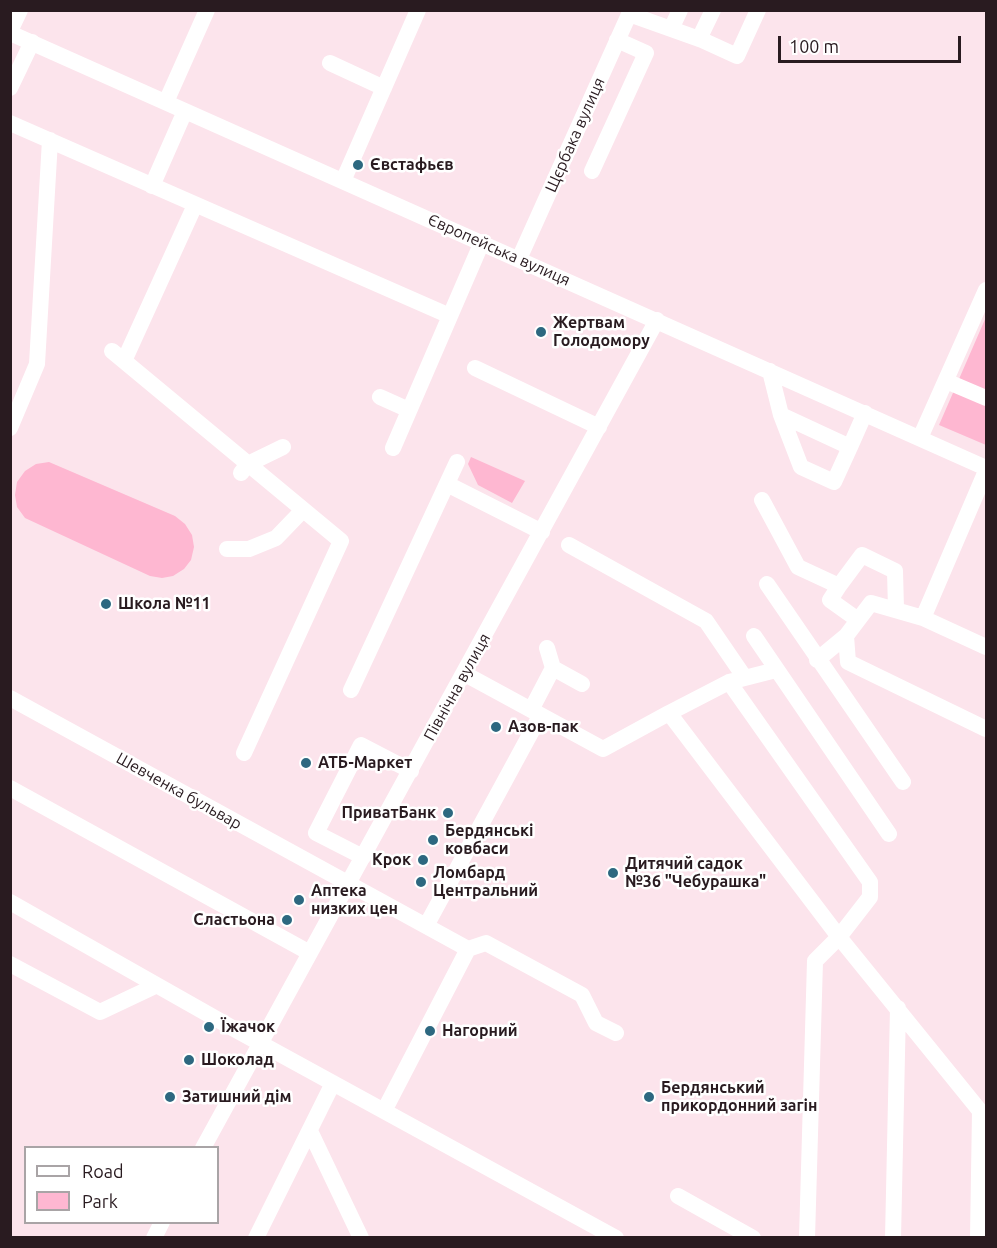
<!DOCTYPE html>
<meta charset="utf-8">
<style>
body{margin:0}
#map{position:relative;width:997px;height:1248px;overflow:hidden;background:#fce4ec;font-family:Ubuntu,sans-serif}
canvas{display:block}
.frame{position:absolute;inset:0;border:12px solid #291b20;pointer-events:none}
.legend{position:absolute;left:24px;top:1146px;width:195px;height:78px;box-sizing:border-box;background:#fff;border:2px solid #a9a4a6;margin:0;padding:8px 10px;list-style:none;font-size:18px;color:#291b20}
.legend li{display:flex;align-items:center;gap:12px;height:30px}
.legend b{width:30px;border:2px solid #a9a4a6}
.scale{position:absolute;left:778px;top:36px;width:183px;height:27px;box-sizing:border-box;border:3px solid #291b20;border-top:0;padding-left:8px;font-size:18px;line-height:21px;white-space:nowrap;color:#291b20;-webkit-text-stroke:4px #fff;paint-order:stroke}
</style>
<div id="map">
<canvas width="997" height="1248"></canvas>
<div class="frame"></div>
<ul class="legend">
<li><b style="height:8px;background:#fff"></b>Road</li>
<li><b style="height:16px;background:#feb7d1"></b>Park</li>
</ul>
<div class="scale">100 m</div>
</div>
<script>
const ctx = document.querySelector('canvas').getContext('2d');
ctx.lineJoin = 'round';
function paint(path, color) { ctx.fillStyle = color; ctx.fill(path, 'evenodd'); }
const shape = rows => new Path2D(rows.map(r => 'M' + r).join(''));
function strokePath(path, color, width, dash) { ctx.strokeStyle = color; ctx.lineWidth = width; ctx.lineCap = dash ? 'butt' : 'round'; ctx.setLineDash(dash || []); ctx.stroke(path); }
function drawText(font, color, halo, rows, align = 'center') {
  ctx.font = font + ' Ubuntu,sans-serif'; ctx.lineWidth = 5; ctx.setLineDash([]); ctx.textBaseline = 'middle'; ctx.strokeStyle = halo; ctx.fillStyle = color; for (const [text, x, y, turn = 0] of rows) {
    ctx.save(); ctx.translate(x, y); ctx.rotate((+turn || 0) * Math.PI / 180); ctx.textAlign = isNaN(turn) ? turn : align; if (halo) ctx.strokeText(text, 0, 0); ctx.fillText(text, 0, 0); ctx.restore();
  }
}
paint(shape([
 [986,317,986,445,939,425],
 [471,457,525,481,512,503,478,485,468,464],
 [49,462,175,516,185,524,192,535,194,547,191,560,184,569,173,576,162,578,150,576,25,518,17,507,15,495,17,482,25,471,36,464]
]), '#feb7d1');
strokePath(shape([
 [629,14,702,40,737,56,758,10],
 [671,29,680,10],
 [10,31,20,10],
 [10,33,986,468],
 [699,39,713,10],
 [330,63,384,88],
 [10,88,32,42],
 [166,102,207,10],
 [10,123,450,316,482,242],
 [592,171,646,53,617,40],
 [343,181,418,10],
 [152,186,185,111],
 [519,259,631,10],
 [112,351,341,541,244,753],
 [124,361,195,205],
 [475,368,599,427],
 [770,371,781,415,850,447,865,413],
 [946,381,986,398],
 [380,397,409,410],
 [781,415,801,467,834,482,850,447],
 [10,428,37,364,50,140],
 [920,438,986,290],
 [393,448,450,316],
 [986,471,923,618,986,647],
 [241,473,248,464,283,447],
 [447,484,542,532],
 [762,500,798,567,839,586,862,555,895,571,896,609],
 [569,545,706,621,745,678],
 [227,549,249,549,276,538,303,510],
 [767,584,903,782],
 [839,586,830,600,858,620],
 [754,636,889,834],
 [846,636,848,662,986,729],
 [547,648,553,668],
 [817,660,846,636,871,603,923,618],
 [465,674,603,749,669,713,839,937,980,1111,978,1238],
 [729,682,870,882,870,897,839,937,815,961,807,1238],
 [351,690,457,462],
 [10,698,468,949,486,943,582,995,596,1023,616,1033],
 [531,710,553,668,582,684],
 [669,713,729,682,776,670],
 [10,788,310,953],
 [363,857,316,833,361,745,411,771],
 [10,902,236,1030,616,1238],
 [426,926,540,716],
 [10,964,100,1012,155,986],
 [384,1111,468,949],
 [310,1131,361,1238],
 [203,1148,657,320],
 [678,1196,753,1238],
 [154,1238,162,1222],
 [256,1238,333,1083],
 [893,1238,898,1008]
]), '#fff', 16);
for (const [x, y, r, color] of [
 [358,165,6,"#2d6880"],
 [541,332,6,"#2d6880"],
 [106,604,6,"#2d6880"],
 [496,727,6,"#2d6880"],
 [306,763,6,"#2d6880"],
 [448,813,6,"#2d6880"],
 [433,840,6,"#2d6880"],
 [423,860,6,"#2d6880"],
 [613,873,6,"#2d6880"],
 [421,882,6,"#2d6880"],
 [299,900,6,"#2d6880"],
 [287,920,6,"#2d6880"],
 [209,1027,6,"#2d6880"],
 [430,1031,6,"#2d6880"],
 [189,1060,6,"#2d6880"],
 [170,1097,6,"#2d6880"],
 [649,1097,6,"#2d6880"]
]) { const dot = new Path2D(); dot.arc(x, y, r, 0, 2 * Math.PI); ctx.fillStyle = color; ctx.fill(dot); strokePath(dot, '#fff', 2); }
drawText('16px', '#291b20', '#fff', [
 ["Щєрбака вулиця",575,135,-66],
 ["Європейська вулиця",499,250,24],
 ["Північна вулиця",457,687,-61],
 ["Шевченка бульвар",179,791,29]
]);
drawText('bold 16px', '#291b20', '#fff', [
 ["Євстафьєв",370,165],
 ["Жертвам",553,323],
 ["Голодомору",553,341],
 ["Школа №11",118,604],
 ["Азов-пак",508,727],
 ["АТБ-Маркет",318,763],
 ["ПриватБанк",436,813,"right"],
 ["Бердянські",445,831],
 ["ковбаси",445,849],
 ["Крок",411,860,"right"],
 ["Дитячий садок",625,864],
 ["№36 \"Чебурашка\"",625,882],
 ["Ломбард",433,873],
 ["Центральний",433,891],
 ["Аптека",311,891],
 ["низких цен",311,909],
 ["Сластьона",275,920,"right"],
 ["Їжачок",221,1027],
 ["Нагорний",442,1031],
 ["Шоколад",201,1060],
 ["Бердянський",661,1088],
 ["прикордонний загін",661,1106],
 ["Затишний дім",182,1097]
], 'left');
</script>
